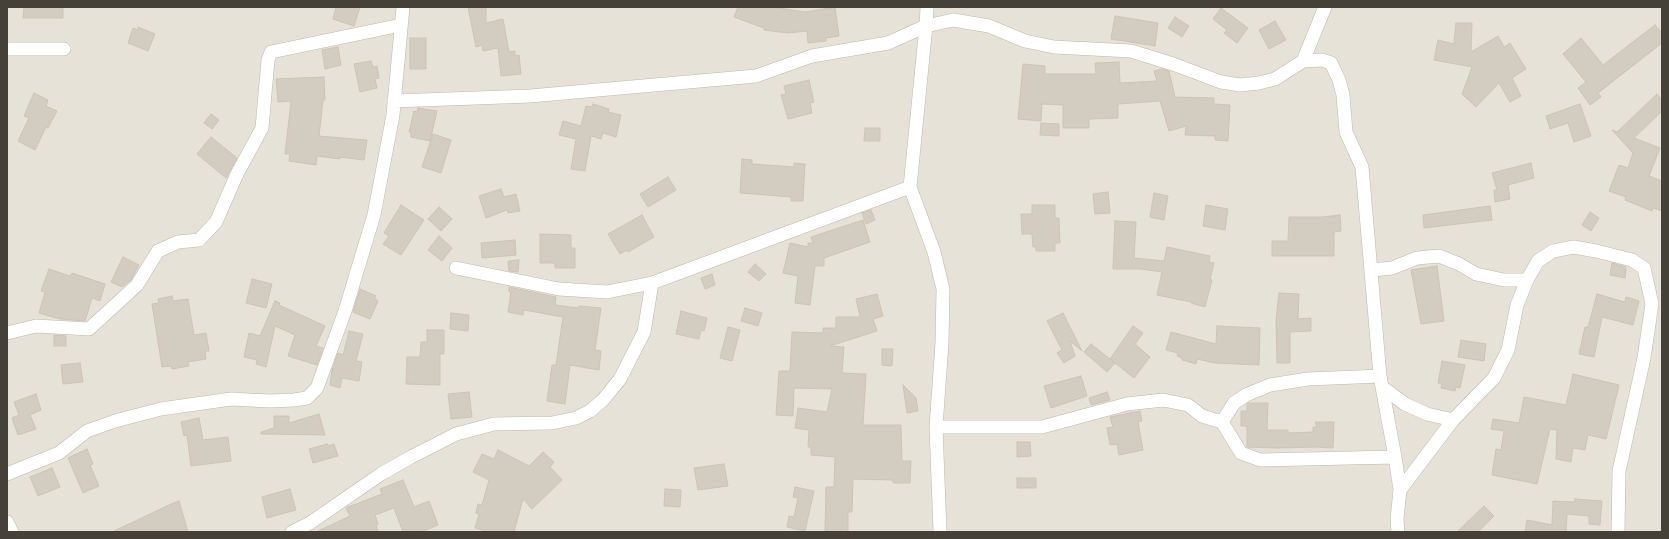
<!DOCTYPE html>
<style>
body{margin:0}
#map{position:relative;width:1669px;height:539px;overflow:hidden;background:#f3f0e9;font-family:"Alegreya Sans",sans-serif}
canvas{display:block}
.frame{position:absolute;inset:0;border:8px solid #464138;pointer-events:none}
</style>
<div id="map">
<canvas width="1669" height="539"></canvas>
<div class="frame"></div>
</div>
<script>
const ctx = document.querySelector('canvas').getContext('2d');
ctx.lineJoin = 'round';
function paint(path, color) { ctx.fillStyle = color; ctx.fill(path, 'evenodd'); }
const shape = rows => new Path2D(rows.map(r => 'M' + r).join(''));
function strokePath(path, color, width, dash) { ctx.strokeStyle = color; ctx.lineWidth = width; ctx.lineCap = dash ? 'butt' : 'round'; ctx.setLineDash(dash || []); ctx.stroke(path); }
paint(shape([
 [7,7,1662,7,1662,532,7,532]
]), '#e6e2d8');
const building = shape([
 [24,7,63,7,63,18,23,18,24,7],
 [336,7,360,7,354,26,333,19,336,7],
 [468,7,486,7,486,23,503,19,509,52,515,51,515,56,519,55,521,74,501,76,498,48,483,51,482,45,476,47,468,7],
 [738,7,773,7,805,12,835,7,839,36,826,38,826,41,808,43,807,31,788,33,764,30,764,28,734,17,738,7],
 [1221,8,1248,28,1237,43,1224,33,1227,30,1213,19,1221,8],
 [1115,16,1158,23,1155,46,1111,39,1115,16],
 [1175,17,1189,26,1182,37,1168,28,1175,17],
 [1275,21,1286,40,1269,49,1259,30,1275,21],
 [1456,23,1472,23,1471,52,1498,36,1504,47,1510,43,1526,69,1512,78,1521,96,1510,102,1499,83,1476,107,1462,94,1472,67,1434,60,1438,40,1454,44,1456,23],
 [1655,25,1662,33,1662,43,1598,93,1601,97,1590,105,1578,88,1586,82,1563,54,1581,38,1603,65,1655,25],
 [138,27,155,34,148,51,128,43,133,28,138,30,138,27],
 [410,38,426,38,426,69,410,69,410,38],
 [338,47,341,65,325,69,322,50,338,47],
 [371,61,373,67,377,66,379,78,375,79,377,88,360,92,354,64,371,61],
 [1119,62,1120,83,1157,81,1154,71,1162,69,1169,71,1175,97,1214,98,1214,104,1230,105,1228,141,1215,140,1215,136,1185,135,1186,126,1169,131,1160,101,1118,104,1118,118,1089,119,1089,128,1063,128,1063,105,1042,104,1041,121,1018,119,1023,64,1045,66,1045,74,1096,74,1095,63,1119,62],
 [324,77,325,100,323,100,319,136,367,140,364,160,340,157,340,159,317,156,316,165,289,161,290,154,285,154,291,101,278,102,276,79,324,77],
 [809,80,814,102,810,103,812,113,788,119,781,95,786,94,784,86,809,80],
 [34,93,48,100,46,106,57,111,48,128,46,127,35,150,18,141,29,118,24,116,34,93],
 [1657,94,1662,100,1662,111,1634,138,1660,148,1649,176,1662,181,1662,211,1653,208,1652,211,1625,200,1626,197,1609,191,1619,165,1628,168,1633,153,1612,130,1617,132,1657,94],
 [593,104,609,109,608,112,621,115,616,137,603,133,601,139,591,136,585,171,571,169,576,139,559,135,563,121,581,126,586,106,592,107,593,104],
 [1580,104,1591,136,1574,142,1568,123,1550,129,1546,116,1580,104],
 [418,108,437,111,430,141,411,137,411,133,409,132,414,111,417,112,418,108],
 [211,114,219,120,212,129,204,123,211,114],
 [1041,123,1059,124,1059,136,1040,135,1041,123],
 [865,128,880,128,880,141,864,141,865,128],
 [433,134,451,140,441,173,422,167,433,134],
 [211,137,237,158,226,178,197,154,211,137],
 [742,159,752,160,752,164,794,167,794,163,805,164,803,201,791,201,791,197,740,193,742,159],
 [1531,163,1534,178,1508,185,1510,199,1495,202,1494,190,1497,190,1492,173,1531,163],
 [668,177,676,190,648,207,640,194,668,177],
 [501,189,504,197,516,194,520,211,508,213,507,210,486,218,479,196,501,189],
 [1108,192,1110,213,1095,214,1093,194,1108,192],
 [1154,193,1168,196,1164,220,1150,217,1154,193],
 [401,205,424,220,401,255,383,244,389,236,384,233,401,205],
 [1032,205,1055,205,1055,218,1059,218,1060,243,1055,243,1055,251,1036,251,1036,247,1033,247,1032,234,1022,234,1021,214,1032,214,1032,205],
 [1206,205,1228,209,1225,230,1203,226,1206,205],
 [1490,206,1492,220,1424,228,1423,215,1490,206],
 [439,207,452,219,441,231,428,219,439,207],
 [871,210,875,220,866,224,862,213,871,210],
 [1590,212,1599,218,1591,231,1582,225,1590,212],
 [642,215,654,237,628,252,627,250,620,254,608,234,642,215],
 [1340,215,1341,231,1334,232,1334,256,1272,256,1272,241,1288,241,1289,217,1323,217,1340,215],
 [863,220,870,242,824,258,824,266,815,266,810,305,795,303,798,276,783,273,790,243,808,247,808,243,813,243,811,237,863,220],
 [1115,221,1136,222,1134,258,1164,261,1167,247,1210,256,1209,262,1214,263,1210,279,1212,280,1205,307,1191,303,1191,302,1157,295,1162,272,1141,269,1113,269,1115,221],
 [540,234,571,235,571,248,575,248,575,268,555,268,555,263,540,263,540,234],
 [439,236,452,248,442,261,428,250,439,236],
 [515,240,516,255,482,258,481,243,515,240],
 [123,257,139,265,131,280,122,287,111,282,123,257],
 [519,260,518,272,509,271,508,261,519,260],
 [1612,263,1626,267,1625,278,1610,275,1612,263],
 [755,264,766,274,759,281,748,272,755,264],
 [1437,266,1444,321,1421,324,1411,270,1437,266],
 [49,269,70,276,72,273,105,284,100,301,92,298,85,321,60,319,39,313,45,292,41,291,49,269],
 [712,274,715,285,705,289,701,278,712,274],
 [252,279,272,284,266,308,246,303,252,279],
 [509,287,556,297,555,305,579,308,579,306,601,308,595,350,601,351,599,370,570,365,565,404,547,401,552,365,556,365,563,317,524,310,523,315,508,312,511,292,509,292,509,287],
 [360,289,376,296,374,298,378,301,370,319,353,312,360,289],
 [1279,293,1299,294,1298,319,1311,318,1311,331,1290,332,1290,363,1277,363,1276,320,1279,293],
 [877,294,883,316,873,319,877,331,830,346,844,347,842,373,866,374,863,425,901,425,902,461,911,461,910,483,893,483,893,480,853,479,852,512,848,512,848,532,825,532,826,487,834,487,835,457,811,455,811,447,808,447,809,430,795,428,798,408,827,412,832,389,794,388,793,416,776,415,779,371,790,371,792,332,823,333,823,328,836,328,836,317,860,317,856,299,877,294],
 [1597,294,1625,302,1626,297,1639,301,1633,325,1602,317,1594,357,1579,354,1585,327,1588,327,1597,294],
 [172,296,173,301,188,299,194,335,206,333,209,351,205,351,206,359,188,362,189,366,172,369,171,366,162,367,152,304,159,303,158,299,172,296],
 [275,301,280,303,279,305,325,326,316,346,323,348,317,365,288,356,295,335,275,326,266,367,256,364,257,360,244,357,249,333,260,336,275,301],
 [745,308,762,313,758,326,741,321,745,308],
 [681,311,707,318,704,331,701,330,699,339,676,334,681,311],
 [451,313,469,315,468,331,450,329,451,313],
 [1063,313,1082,351,1070,341,1075,356,1064,363,1057,353,1062,350,1047,321,1063,313],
 [1133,326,1143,333,1135,344,1150,357,1134,378,1110,359,1133,326],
 [1217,326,1260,328,1259,365,1215,363,1197,359,1196,364,1182,360,1182,358,1177,356,1178,353,1166,350,1171,332,1216,344,1217,326],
 [728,327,740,330,732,361,720,358,728,327],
 [427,330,444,330,444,354,440,354,440,385,406,384,407,357,420,357,421,342,427,342,427,330],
 [349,331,363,334,356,361,362,362,359,381,342,378,340,388,330,385,332,370,338,353,343,355,349,331],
 [54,335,66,336,66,346,54,346,54,335],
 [1461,340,1486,344,1484,361,1458,357,1461,340],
 [1091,344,1115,363,1107,372,1084,352,1091,344],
 [882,349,893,349,892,366,882,365,882,349],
 [1442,361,1465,365,1460,388,1456,387,1455,391,1441,388,1442,384,1438,383,1442,361],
 [80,363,83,382,63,384,61,365,80,363],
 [1573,374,1619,385,1606,439,1588,435,1585,450,1573,448,1571,462,1556,459,1557,430,1550,429,1537,484,1492,475,1496,449,1501,450,1504,431,1491,429,1493,419,1519,423,1524,397,1566,405,1573,374],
 [1081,376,1087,396,1051,408,1044,386,1081,376],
 [903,385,916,398,918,411,907,413,903,385],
 [469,392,472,417,451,419,448,394,469,392],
 [1107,392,1110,400,1091,405,1089,398,1107,392],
 [36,394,41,410,30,415,36,429,18,435,12,418,19,415,14,402,36,394],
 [1249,403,1268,403,1267,430,1288,430,1288,433,1313,432,1313,427,1317,427,1315,422,1334,422,1333,448,1316,447,1277,448,1247,447,1247,426,1241,426,1241,411,1247,411,1247,404,1249,403],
 [1140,411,1142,421,1138,422,1143,450,1119,455,1117,444,1110,445,1107,428,1113,427,1110,417,1140,411],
 [319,414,325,435,261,434,261,432,274,428,274,416,289,416,289,423,319,414],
 [199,418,203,440,228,437,231,461,191,466,187,435,184,436,181,422,199,418],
 [1017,442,1030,442,1031,456,1017,457,1017,442],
 [327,444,328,446,334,444,338,456,313,463,309,449,327,444],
 [87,449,93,464,90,465,99,486,83,493,68,458,87,449],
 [498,450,529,466,543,452,554,462,550,467,562,480,532,509,523,499,514,532,483,532,483,530,475,528,479,514,476,513,478,504,482,505,489,480,473,472,482,454,494,459,498,450],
 [724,464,728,486,698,490,694,468,724,464],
 [52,468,60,487,38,496,30,477,52,468],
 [1017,478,1036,478,1036,488,1017,488,1017,478],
 [403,480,414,507,429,501,438,525,421,532,403,532,394,508,375,515,378,524,376,525,378,532,316,532,350,516,346,508,348,507,382,494,380,489,403,480],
 [795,487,814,491,805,531,787,527,789,516,794,517,798,498,793,497,795,487],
 [290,489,296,510,267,518,262,497,290,489],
 [665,489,681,490,680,507,664,506,665,489],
 [1575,499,1602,501,1600,525,1589,524,1589,516,1567,514,1566,532,1525,532,1527,520,1552,525,1553,501,1574,502,1575,499],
 [179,501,188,532,112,532,169,505,179,501],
 [1484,506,1494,516,1478,532,1457,532,1484,506]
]);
paint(building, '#d3ccc0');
strokePath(building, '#cec4b4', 1);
const minor = shape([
 [927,7,926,26,910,187,934,252,943,289,942,343,936,427,940,532],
 [7,49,64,49],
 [1303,61,1322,60,1331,63,1339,80,1343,95,1346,132,1362,167,1380,376,1395,457,1400,490,1397,519,1398,532],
 [394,101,530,96,756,76,812,56,888,43,926,26,953,20,989,26,1025,41,1054,47,1131,51,1173,64,1221,82,1240,85,1259,83,1275,79,1303,61,1325,7],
 [456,268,559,289,607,292,652,283],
 [1372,270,1392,268,1417,258,1439,256,1459,264,1476,274,1504,280,1527,280],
 [7,333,36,326,89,329,137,285,158,251,178,242,199,240,216,222,237,174,262,128,268,60,271,52,401,25],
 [1382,387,1405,404,1427,414,1453,420],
 [1222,422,1234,403,1246,395,1270,385,1308,379,1380,376],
 [936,427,1042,427,1127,404,1163,400,1188,405,1202,416,1222,422,1241,453,1260,460,1395,457],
 [7,474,59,453,87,431,115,421,161,409,231,399,269,401,294,400,307,398,317,388,345,311,374,215,393,115,403,7],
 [1400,490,1453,420,1494,378,1508,350,1517,305,1527,280,1538,261,1553,251,1574,247,1596,251,1632,260,1644,268,1652,304,1644,358,1619,471,1618,532],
 [7,522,12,532],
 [292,532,310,523,381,474,411,457,456,434,494,424,552,423,576,418,590,411,603,400,620,379,644,332,652,283,910,187]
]);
strokePath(minor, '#beb8ad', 14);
strokePath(minor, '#fff', 13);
</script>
